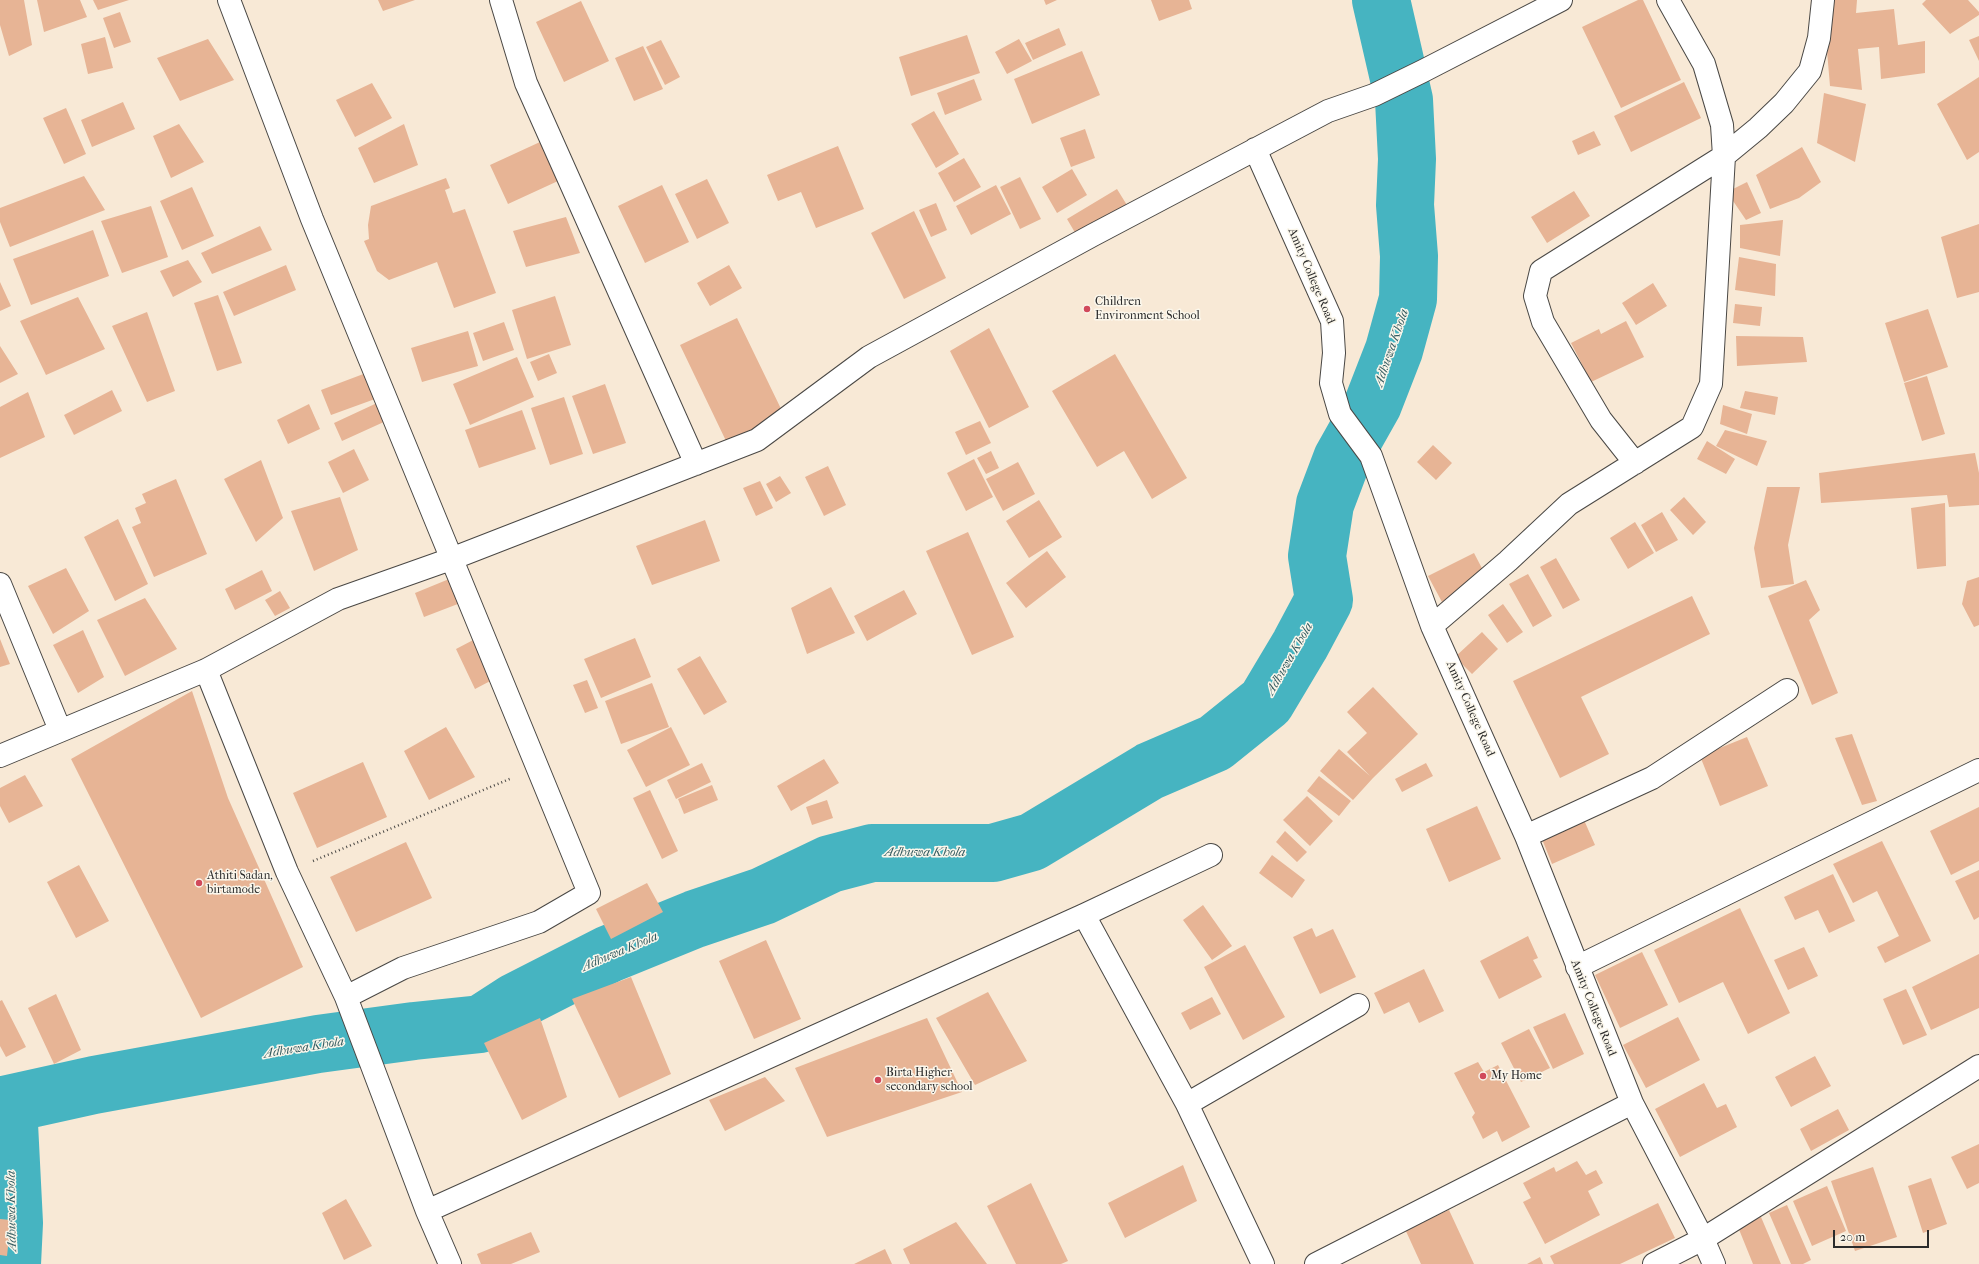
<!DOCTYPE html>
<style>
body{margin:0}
#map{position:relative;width:1979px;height:1264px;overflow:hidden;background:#f8e9d6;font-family:"IM FELL French Canon",serif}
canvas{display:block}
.scale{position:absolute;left:1833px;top:1230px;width:96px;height:18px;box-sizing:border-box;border:2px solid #2b2b2b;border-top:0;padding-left:5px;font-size:12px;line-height:14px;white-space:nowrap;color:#2b2b2b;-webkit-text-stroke:3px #fbf7ec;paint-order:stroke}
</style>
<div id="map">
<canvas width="1979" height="1264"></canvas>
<div class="scale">20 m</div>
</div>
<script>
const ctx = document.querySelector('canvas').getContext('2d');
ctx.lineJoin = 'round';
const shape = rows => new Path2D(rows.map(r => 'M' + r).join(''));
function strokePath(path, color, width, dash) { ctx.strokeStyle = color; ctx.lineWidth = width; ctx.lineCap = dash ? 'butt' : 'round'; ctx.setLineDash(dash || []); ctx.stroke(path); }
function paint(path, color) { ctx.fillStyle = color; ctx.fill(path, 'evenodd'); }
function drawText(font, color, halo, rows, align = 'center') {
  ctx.font = font + ' "IM FELL French Canon",serif'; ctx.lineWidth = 3; ctx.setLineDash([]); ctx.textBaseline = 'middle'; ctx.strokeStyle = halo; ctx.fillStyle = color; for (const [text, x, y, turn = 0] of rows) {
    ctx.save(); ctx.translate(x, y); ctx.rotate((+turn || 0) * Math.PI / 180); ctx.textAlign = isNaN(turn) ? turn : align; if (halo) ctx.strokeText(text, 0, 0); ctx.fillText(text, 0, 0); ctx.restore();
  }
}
strokePath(shape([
 [12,1264,14,1223,8,1104,94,1085,318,1044,414,1031,481,1024,515,1002,609,954,695,919,763,896,830,864,872,853,993,853,1032,842,1150,771,1215,743,1266,702,1300,645,1324,600,1317,556,1325,504,1342,459,1373,404,1394,350,1408,299,1409,256,1405,205,1407,159,1404,100,1381,0]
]), '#46b4c1', 58);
paint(shape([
 [0,0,24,0,32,45,9,56,0,25],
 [37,0,80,0,87,17,44,32],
 [93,0,129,0,98,10],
 [378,0,415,0,383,11],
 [1044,0,1057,0,1046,5],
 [1151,0,1189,0,1192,9,1159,21],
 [1638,0,1643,0,1681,80,1621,108,1582,27],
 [1826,0,1857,0,1856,13,1894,9,1898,45,1925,41,1925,73,1881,79,1879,47,1858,49,1862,90,1830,86,1824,16],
 [1926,0,1968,0,1979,12,1979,15,1950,34,1922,4],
 [581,1,609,61,564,82,536,22],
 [120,12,131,42,114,48,103,18],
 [1059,28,1066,45,1033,60,1025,43],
 [967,35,980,73,911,96,899,57],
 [1979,36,1979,61,1969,40],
 [105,37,113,68,88,74,81,44],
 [208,39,234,80,180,101,157,58],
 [1019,39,1032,61,1007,74,995,52],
 [661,40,680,77,665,85,646,47],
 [643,46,663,89,634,101,615,58],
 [1082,51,1100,95,1032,124,1014,79],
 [1979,77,1979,152,1967,160,1937,104],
 [974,79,982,100,945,115,937,93],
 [1684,82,1701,118,1631,152,1614,116],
 [372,83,392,118,355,137,336,100],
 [1824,93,1866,104,1855,162,1817,143],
 [123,102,135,129,92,147,81,120],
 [66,108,86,154,64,164,43,118],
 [934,111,959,154,936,168,911,124],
 [179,124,204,162,171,178,153,136],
 [404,124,418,165,374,183,358,148],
 [1085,129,1095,158,1071,167,1060,138],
 [1594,131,1601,145,1578,155,1572,141],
 [540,142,558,181,508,204,490,165],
 [838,146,864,209,816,228,801,192,778,201,767,175],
 [1802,147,1821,182,1799,198,1770,209,1756,175],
 [964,158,981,187,954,202,938,173],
 [1072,169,1087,195,1057,213,1042,187],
 [84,176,105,210,10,247,0,222,0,208],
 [1020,177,1041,219,1020,229,1000,187],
 [446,178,450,188,445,190,453,213,465,209,496,293,454,308,437,262,389,280,377,271,364,241,369,239,368,225,371,206],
 [707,179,729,223,697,239,675,194],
 [1747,182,1761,213,1746,220,1727,192],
 [662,185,689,242,645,263,618,206],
 [996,185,1011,214,971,235,956,206],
 [192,187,214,236,182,250,160,201],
 [1117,189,1130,210,1080,241,1067,219],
 [1574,191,1590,216,1547,243,1531,217],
 [936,203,947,230,931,237,919,210],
 [151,206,168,257,122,273,101,221],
 [914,211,946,278,904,299,871,233],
 [566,217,580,253,526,267,513,231],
 [1783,220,1780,256,1740,248,1740,225],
 [1979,224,1979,292,1957,298,1941,237],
 [260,226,272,250,212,274,201,253],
 [93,230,109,276,31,305,13,259],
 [1739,257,1776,264,1775,296,1735,290],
 [188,260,202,282,173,297,160,271],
 [286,265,296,290,234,316,223,292],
 [729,265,742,288,710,306,697,283],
 [0,282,11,306,0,311],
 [1653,283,1667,306,1636,325,1622,303],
 [218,295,242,363,217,371,194,303],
 [555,296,571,345,527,359,512,310],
 [78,297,105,349,46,375,20,321],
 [1735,304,1762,307,1760,326,1733,323],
 [1928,309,1948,367,1904,382,1885,323],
 [147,312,175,391,147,402,112,326],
 [737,318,784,415,727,443,680,345],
 [1626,321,1644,357,1591,382,1571,343,1599,329,1601,334],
 [504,322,514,350,483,361,473,333],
 [989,328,1029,407,989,428,950,351],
 [468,331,478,366,422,382,411,348],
 [1736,336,1803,337,1807,362,1737,366],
 [0,346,18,374,0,383],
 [549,354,557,373,538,381,530,362],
 [1115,354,1187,478,1152,499,1124,451,1097,467,1052,391],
 [517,357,534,397,470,425,453,384],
 [366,373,375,399,331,415,321,390],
 [1927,376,1945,434,1922,441,1904,383],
 [605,384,626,443,593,454,572,396],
 [112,390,122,411,74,435,64,415],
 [1745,391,1778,397,1775,415,1740,408],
 [28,392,45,437,0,458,0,407],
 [564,397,583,454,550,465,531,408],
 [377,403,386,421,342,441,334,423],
 [309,404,320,429,288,444,277,420],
 [1723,405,1752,414,1747,434,1720,424],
 [522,410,536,449,479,468,465,430],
 [980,421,991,443,966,455,955,432],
 [1725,430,1767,441,1757,466,1716,446],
 [1707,441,1735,459,1726,474,1697,459],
 [1433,445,1452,463,1436,480,1417,462],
 [354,449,369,480,343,493,328,462],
 [991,451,999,468,986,474,977,458],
 [1975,453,1979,473,1979,505,1949,507,1947,495,1821,503,1819,473],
 [974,459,993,497,966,511,947,473],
 [261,460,283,518,256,542,224,479],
 [1018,462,1035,494,1003,511,986,479],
 [828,466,846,505,824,516,805,477],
 [780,476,791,493,776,502,766,484],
 [176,479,207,554,154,577,132,527,141,523,135,508,146,503,142,494],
 [760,481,773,508,756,516,743,488],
 [1767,487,1800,487,1788,545,1794,584,1761,588,1754,548],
 [340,497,358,550,314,571,291,511],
 [1684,497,1706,522,1693,535,1670,510],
 [1039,500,1062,537,1029,558,1006,521],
 [1945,503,1946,566,1917,569,1911,508],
 [1662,512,1678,540,1656,552,1641,525],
 [118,519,148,584,115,601,84,537],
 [705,520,720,561,652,585,636,546],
 [1635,522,1654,553,1628,569,1610,538],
 [968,532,1014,637,972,655,926,551],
 [1047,551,1066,577,1026,608,1006,583],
 [1474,553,1487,578,1442,602,1428,576],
 [1556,558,1580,600,1563,609,1540,567],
 [66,568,89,611,53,634,28,586],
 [262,570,272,591,235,610,225,589],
 [1528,574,1552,616,1533,627,1509,584],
 [454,577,463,602,424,617,415,593],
 [1979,577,1979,625,1974,627,1962,604,1967,581],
 [1806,580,1820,610,1809,620,1838,693,1812,705,1768,596],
 [831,587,855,633,807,654,791,608],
 [904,590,917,614,867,641,854,616],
 [280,591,290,608,275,616,265,600],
 [1692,596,1710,634,1581,697,1609,754,1560,778,1513,681],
 [145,598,177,649,125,676,97,620],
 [1503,604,1523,632,1507,643,1488,615],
 [83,630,104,677,78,693,53,645],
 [1482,632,1498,649,1472,674,1455,657],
 [477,638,496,678,475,689,456,649],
 [635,638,651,677,601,698,584,659],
 [0,639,10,664,0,667],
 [700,656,727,702,704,715,677,669],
 [587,680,598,708,585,713,573,685],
 [652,683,669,727,621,744,605,701],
 [1373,687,1418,734,1373,778,1353,800,1320,771,1339,749,1370,776,1347,752,1367,733,1347,712],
 [192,691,228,798,303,967,201,1018,71,759],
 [446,727,475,777,429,800,404,751],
 [671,727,690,765,646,787,627,750],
 [1852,734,1877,801,1862,805,1835,738],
 [1747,737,1768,786,1720,806,1700,756],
 [824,759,839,783,791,811,777,786],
 [363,762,387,817,317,848,293,793],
 [702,763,711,782,676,799,667,780],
 [1426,763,1433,776,1402,792,1395,779],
 [25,775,43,806,9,823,0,806,0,788],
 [1319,776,1351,801,1339,816,1307,791],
 [712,785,718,800,684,814,678,799],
 [650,790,678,851,662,859,633,798],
 [1307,796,1333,821,1310,846,1283,820],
 [827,800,833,818,812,825,806,807],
 [1477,806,1501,859,1449,882,1426,829],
 [1979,807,1979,861,1951,875,1930,831],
 [1584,820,1595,845,1552,864,1542,839],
 [1285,831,1307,852,1297,862,1276,842],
 [1882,841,1931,941,1885,963,1877,947,1899,936,1877,891,1853,903,1833,864],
 [406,842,432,898,356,932,330,877],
 [1272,855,1305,880,1292,898,1259,873],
 [79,865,109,921,76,938,47,882],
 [1979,870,1979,917,1974,920,1955,881],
 [1833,874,1855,921,1829,933,1818,910,1795,920,1784,897],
 [647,883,663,912,611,939,596,909],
 [1203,905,1232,946,1212,960,1183,920],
 [1740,908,1790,1013,1748,1034,1723,982,1679,1003,1654,950],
 [1312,928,1316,937,1333,929,1356,977,1320,994,1293,937],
 [1528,936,1538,958,1533,960,1542,977,1499,999,1480,961],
 [766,940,801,1019,754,1039,719,961],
 [1245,945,1285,1017,1243,1040,1204,967],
 [1804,947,1818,976,1788,990,1774,960],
 [1642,952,1668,1005,1620,1028,1595,975],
 [1979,954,1979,1008,1931,1030,1912,987],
 [1424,969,1444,1011,1419,1023,1409,1002,1384,1014,1374,993],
 [631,977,671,1074,619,1098,572,999],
 [1906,989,1927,1035,1903,1045,1883,999],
 [988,992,1027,1061,975,1085,936,1018],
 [56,994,81,1050,54,1064,28,1008],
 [1212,997,1221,1014,1190,1030,1181,1013],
 [2,1000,26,1047,6,1057,0,1046,0,1001],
 [1565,1013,1584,1054,1553,1069,1533,1027],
 [1678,1017,1700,1060,1646,1088,1623,1045],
 [540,1018,567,1097,522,1120,484,1043],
 [927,1018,962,1092,827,1137,795,1068],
 [1529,1029,1550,1068,1521,1082,1501,1043],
 [1815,1056,1831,1086,1791,1107,1775,1077],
 [1478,1062,1484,1072,1498,1065,1530,1127,1502,1142,1497,1131,1483,1139,1472,1117,1475,1113,1454,1073],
 [765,1077,785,1101,725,1131,709,1100],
 [1704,1083,1717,1108,1726,1104,1737,1127,1680,1157,1655,1109],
 [1838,1109,1849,1130,1811,1151,1800,1129],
 [1979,1144,1979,1183,1967,1189,1951,1157],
 [1577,1161,1586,1175,1596,1170,1603,1183,1588,1191,1600,1215,1545,1244,1523,1202,1531,1198,1523,1183,1554,1167,1556,1172],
 [1183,1165,1197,1201,1125,1238,1108,1203],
 [1873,1167,1897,1237,1855,1251,1831,1181],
 [1931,1178,1947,1224,1923,1233,1908,1186],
 [1031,1183,1068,1261,1061,1264,1016,1264,987,1206],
 [1827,1186,1846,1231,1812,1246,1793,1201],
 [346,1199,372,1246,344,1260,322,1213],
 [1658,1203,1675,1238,1620,1264,1554,1264,1550,1256],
 [1787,1205,1811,1260,1803,1264,1791,1264,1769,1213],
 [1449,1210,1474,1264,1421,1264,1405,1229],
 [1761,1217,1781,1264,1753,1264,1738,1227],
 [0,1219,11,1220,7,1256,0,1255],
 [956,1222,987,1264,910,1264,903,1249],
 [531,1232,540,1252,511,1264,481,1264,477,1254],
 [885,1249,892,1264,854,1264],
 [1540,1257,1543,1264,1527,1264]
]), '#e7b495');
const minor = shape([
 [229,0,312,219,589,893,539,922,403,968,346,997],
 [501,0,526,83,696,464],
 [1255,149,1332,321,1334,353,1331,383,1340,414,1371,456,1432,626,1526,836,1632,1103,1703,1239,1714,1264],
 [1635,463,1601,420,1543,322,1535,296,1541,271,1724,156,1758,128,1784,103,1810,71,1819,38,1823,0],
 [0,584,60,730],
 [1432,626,1508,561,1569,504,1692,427,1711,384,1724,156,1722,125,1704,64,1668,0],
 [206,670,287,872,346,997,427,1211,450,1264],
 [0,756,206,670,338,599,451,559,757,440,869,357,1093,235,1328,111,1374,95,1423,71,1561,0],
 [1526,836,1652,778,1787,690],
 [1084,915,1187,1104,1263,1264],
 [1577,967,1979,770],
 [1187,1104,1358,1005],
 [427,1211,1084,915,1211,855],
 [1316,1264,1632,1103],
 [1654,1264,1703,1239,1979,1066]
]);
strokePath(minor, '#4a4845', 24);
strokePath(shape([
 [313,861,512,778]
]), '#4a4845', 2.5, [1, 3]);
strokePath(minor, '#fff', 22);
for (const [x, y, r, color] of [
 [1087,309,4,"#d1495b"],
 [199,883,4,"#d1495b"],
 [1483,1076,4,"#d1495b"],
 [878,1080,4,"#d1495b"]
]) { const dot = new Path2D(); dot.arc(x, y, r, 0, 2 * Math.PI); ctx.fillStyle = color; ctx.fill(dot); strokePath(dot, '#fbf7ec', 1.5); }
drawText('12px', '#2b2b2b', '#fbf7ec', [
 ["Amity College Road",1311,276,67],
 ["Amity College Road",1470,709,66],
 ["Amity College Road",1593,1008,68]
]);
drawText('12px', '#2b2b2b', '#fbf7ec', [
 ["Children",1095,302],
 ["Environment School",1095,316],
 ["Athiti Sadan,",207,876],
 ["birtamode",207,890],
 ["Birta Higher",886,1073],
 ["secondary school",886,1087],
 ["My Home",1491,1076]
], 'left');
drawText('italic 13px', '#345b60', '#fbf7ec', [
 ["Adhuwa Khola",1392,348,-71],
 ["Adhuwa Khola",1290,659,-60],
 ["Adhuwa Khola",925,853],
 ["Adhuwa Khola",620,952,-23],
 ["Adhuwa Khola",304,1048,-9],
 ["Adhuwa Khola",12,1211,-91]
]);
</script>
